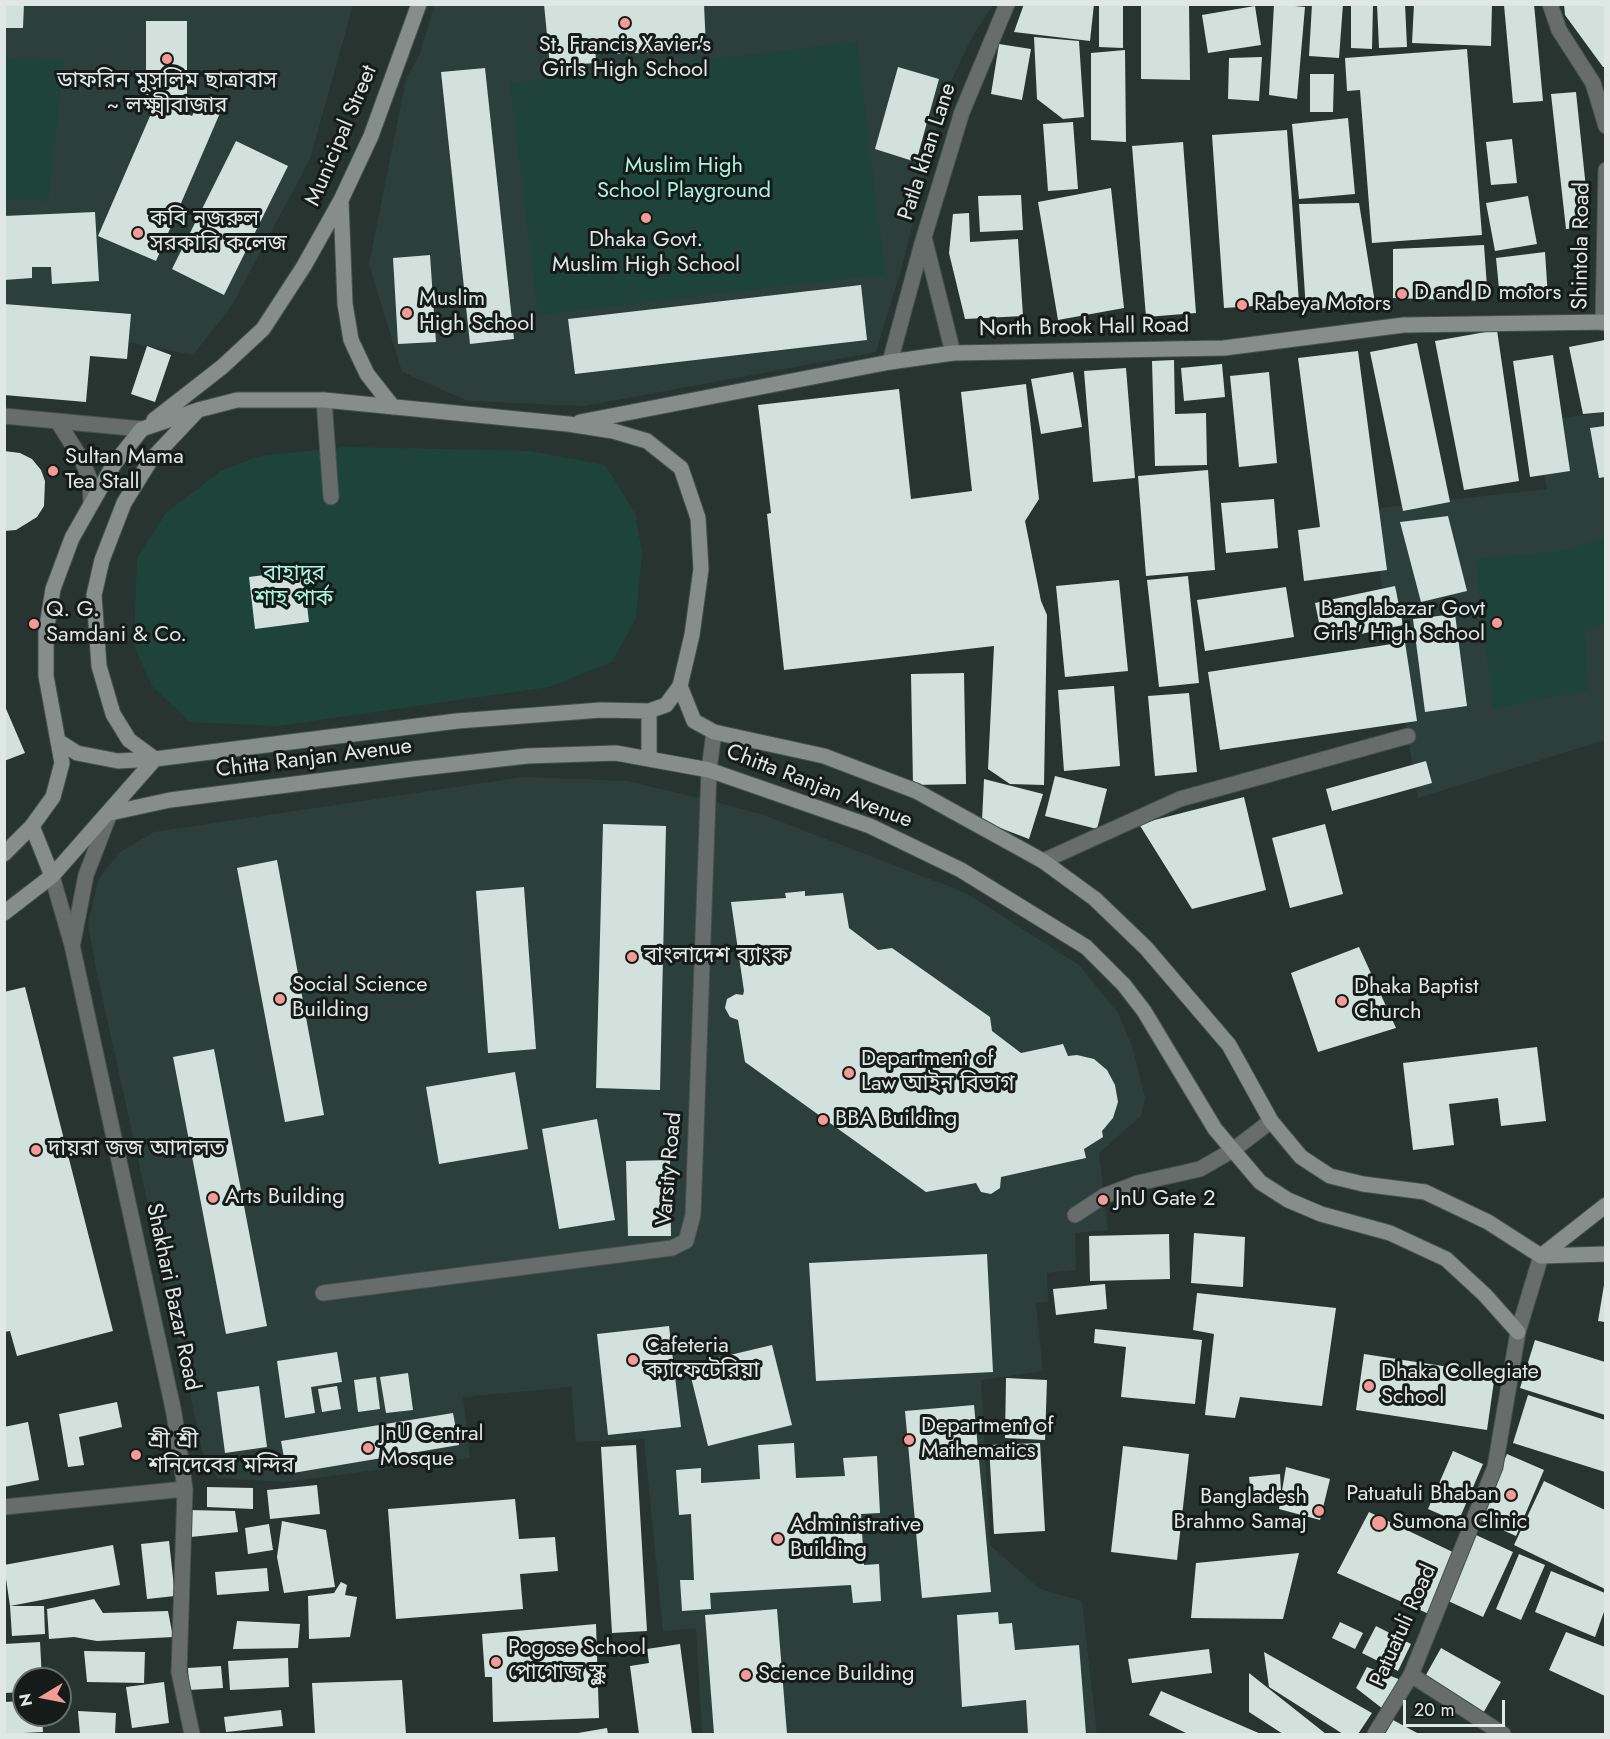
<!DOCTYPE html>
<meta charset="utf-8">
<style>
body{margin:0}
#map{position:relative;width:1610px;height:1739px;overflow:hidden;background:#283430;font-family:Jost,sans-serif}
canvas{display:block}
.frame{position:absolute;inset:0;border:6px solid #e0e8e5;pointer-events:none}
.north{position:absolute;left:12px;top:1667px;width:60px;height:60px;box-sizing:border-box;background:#151b19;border:2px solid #666d6b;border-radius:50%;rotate:260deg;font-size:16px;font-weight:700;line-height:24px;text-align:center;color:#e0e8e5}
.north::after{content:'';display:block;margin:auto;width:21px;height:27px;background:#f59b97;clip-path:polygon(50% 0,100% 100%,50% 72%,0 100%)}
.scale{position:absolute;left:1403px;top:1700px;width:102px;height:27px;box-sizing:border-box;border:3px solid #e0e8e5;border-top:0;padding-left:8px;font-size:18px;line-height:21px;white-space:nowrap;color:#e0e8e5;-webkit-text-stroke:4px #151b19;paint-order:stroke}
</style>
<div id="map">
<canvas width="1610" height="1739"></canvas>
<div class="frame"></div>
<div class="north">N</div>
<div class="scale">20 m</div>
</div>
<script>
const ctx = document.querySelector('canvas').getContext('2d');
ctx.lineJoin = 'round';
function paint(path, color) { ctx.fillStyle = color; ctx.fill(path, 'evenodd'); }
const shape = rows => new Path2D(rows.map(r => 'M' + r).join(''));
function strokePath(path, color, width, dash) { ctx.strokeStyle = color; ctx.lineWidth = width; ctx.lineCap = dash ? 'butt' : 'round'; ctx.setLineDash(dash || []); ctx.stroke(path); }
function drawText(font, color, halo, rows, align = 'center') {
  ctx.font = font + ' Jost,"Noto Sans Bengali",sans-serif'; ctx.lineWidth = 6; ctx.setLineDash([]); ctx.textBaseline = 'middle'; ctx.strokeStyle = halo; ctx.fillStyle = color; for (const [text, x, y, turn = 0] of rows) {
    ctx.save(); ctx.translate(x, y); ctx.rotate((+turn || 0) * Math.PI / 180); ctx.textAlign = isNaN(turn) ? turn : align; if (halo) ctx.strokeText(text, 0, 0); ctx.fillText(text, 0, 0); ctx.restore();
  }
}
paint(shape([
 [4,5,353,5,310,159,231,307,193,355,129,342,127,359,90,356,86,402,5,395],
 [434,5,993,5,973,35,945,94,902,266,876,352,585,406,468,401,402,372,369,264,406,79,420,54],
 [1605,412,1605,740,1418,798,1369,509,1547,489,1534,422],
 [523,777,627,781,708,800,761,814,966,893,1079,965,1118,1013,1132,1046,1145,1098,1141,1116,1099,1153,1108,1230,1075,1233,1076,1270,1047,1273,1048,1302,1036,1303,1043,1371,981,1380,990,1545,1040,1589,1082,1601,1097,1734,702,1734,696,1628,663,1631,644,1439,576,1442,571,1387,463,1397,470,1458,284,1482,218,1478,204,1458,96,969,88,924,99,878,120,852,154,832]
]), '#2c3f3a');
paint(shape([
 [857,42,885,274,538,315,510,83],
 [5,59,64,60,48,201,5,199],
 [345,447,530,451,605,465,635,513,642,553,636,618,612,662,549,687,277,726,190,722,152,686,134,645,137,558,166,513,221,471,260,456],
 [1605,538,1605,625,1584,629,1588,690,1493,709,1476,559,1563,551]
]), '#1e4439');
paint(shape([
 [4,4,24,4,23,28,4,28],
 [544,4,704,4,706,49,617,54,616,41,595,43,596,63,550,66],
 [1024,4,1094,4,1090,41,1014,32],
 [1099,4,1123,4,1123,48,1099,47],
 [1141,4,1189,4,1190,80,1141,79],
 [1274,4,1305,7,1297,99,1269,95],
 [1312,4,1343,4,1339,58,1309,56],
 [1351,4,1373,4,1372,49,1351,48],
 [1377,4,1405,4,1407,47,1379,48],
 [1414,4,1492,4,1491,46,1412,43],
 [1534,4,1543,101,1513,103,1504,5],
 [1564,4,1605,4,1605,67,1603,67,1565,15],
 [1255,6,1261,45,1208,53,1202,15],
 [146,21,187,21,187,97,146,98],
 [1034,37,1079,41,1084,117,1063,119,1037,99],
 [999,44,1031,49,1022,100,991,94],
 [1467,49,1482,235,1372,243,1360,90,1347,91,1345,58],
 [1125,50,1126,142,1091,140,1091,53],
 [1262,57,1259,101,1228,99,1229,58],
 [898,67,939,79,916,162,875,149],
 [485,68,514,339,470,344,441,72],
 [1310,74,1334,74,1333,112,1310,112],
 [1576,92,1590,227,1566,229,1551,94],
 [157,100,192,116,198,104,220,113,156,261,98,236],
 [1348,118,1355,194,1299,199,1292,124],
 [1073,122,1078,189,1048,191,1043,124],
 [1287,130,1299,303,1224,308,1212,135],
 [1512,139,1517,183,1491,185,1486,142],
 [236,141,288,166,224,295,172,269],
 [1183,142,1196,313,1146,317,1132,146],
 [1111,188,1124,308,1058,320,1038,202],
 [1021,195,1023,230,980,232,978,196],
 [1528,196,1537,244,1495,251,1486,203],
 [1359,203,1375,303,1306,310,1299,204],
 [95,212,99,281,52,284,51,267,32,267,32,278,4,280,4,216],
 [969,213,970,242,1018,239,1023,316,965,319,949,253,953,214],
 [1484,245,1488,301,1393,298,1393,249],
 [1545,252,1548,298,1500,299,1496,258],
 [430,255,436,342,398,344,393,258],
 [861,285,867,340,575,374,568,319],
 [4,304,131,314,127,359,90,356,86,402,4,395],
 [1497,330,1519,481,1464,490,1435,341],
 [1605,340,1605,412,1583,414,1569,347],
 [1417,343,1450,502,1403,511,1370,352],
 [147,346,171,355,155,402,131,394],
 [1358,351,1387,570,1304,581,1298,530,1320,527,1298,358],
 [1553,355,1570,471,1530,477,1513,361],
 [1174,360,1175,414,1206,413,1207,465,1155,466,1152,361],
 [1222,364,1225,397,1184,401,1181,368],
 [1126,368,1135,478,1093,482,1084,371],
 [1073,372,1082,427,1041,434,1031,379],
 [1269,372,1277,463,1239,467,1230,376],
 [1026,384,1039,499,1025,521,1041,601,1047,615,1044,785,1010,784,988,769,994,646,784,670,767,514,771,513,758,405,899,389,911,499,972,491,961,392],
 [1605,426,1605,477,1599,478,1590,428],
 [4,451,20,453,32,459,41,470,45,481,44,506,37,517,16,530,4,531],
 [1208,470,1215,570,1146,576,1138,476],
 [1274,499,1278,548,1226,553,1221,503],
 [1448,516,1467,591,1421,602,1400,522],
 [303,570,309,622,255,629,249,577],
 [1188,576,1199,683,1159,687,1147,580],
 [1119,580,1128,671,1065,677,1056,586],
 [1395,586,1403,625,1323,642,1315,603],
 [1286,587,1294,637,1205,651,1197,600],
 [1455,614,1467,706,1425,712,1413,619],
 [1405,642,1417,721,1220,750,1208,672],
 [964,673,966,784,913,785,911,674],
 [1114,686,1120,766,1064,771,1058,690],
 [1189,693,1197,772,1155,776,1148,696],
 [4,704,25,753,4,761],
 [1426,761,1432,783,1332,811,1326,789],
 [1055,776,1107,789,1097,829,1045,816],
 [984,779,1043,794,1029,839,982,821],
 [1244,797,1266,890,1192,909,1139,824],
 [603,824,666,826,660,1090,596,1088],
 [1325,824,1343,894,1290,908,1272,838],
 [277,860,324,1115,285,1122,237,868],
 [524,887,536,1049,488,1053,476,891],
 [805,891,805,896,843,893,849,928,878,950,892,948,990,1017,992,1031,1021,1053,1063,1044,1068,1056,1077,1055,1094,1059,1107,1070,1115,1085,1118,1102,1113,1118,1102,1131,1103,1137,1084,1149,1086,1158,1001,1177,1000,1188,991,1194,981,1192,976,1183,926,1192,745,1062,738,1020,730,1017,725,1008,727,999,736,994,743,995,744,991,731,902,786,898,785,893],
 [1359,947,1396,1028,1318,1052,1291,973],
 [25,987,113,1331,17,1356,10,1331,4,1332,4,992],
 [1537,1047,1546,1121,1501,1126,1498,1098,1449,1104,1454,1145,1413,1150,1403,1063],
 [214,1049,267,1326,226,1334,173,1057],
 [515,1072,528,1149,439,1164,426,1087],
 [597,1119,615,1220,559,1229,542,1129],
 [670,1160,671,1236,628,1236,626,1161],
 [1194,1233,1245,1237,1243,1287,1191,1283],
 [1169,1234,1170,1279,1090,1281,1089,1236],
 [987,1254,993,1372,816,1381,809,1263],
 [1105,1284,1107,1309,1056,1315,1053,1289],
 [1604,1285,1605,1286,1605,1322,1598,1321],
 [1197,1293,1336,1308,1322,1406,1240,1397,1235,1418,1205,1415,1214,1334,1193,1330],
 [669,1326,681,1427,608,1435,597,1334],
 [1095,1329,1202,1340,1195,1404,1121,1397,1126,1347,1094,1343],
 [1535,1340,1605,1362,1605,1415,1520,1388],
 [772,1345,792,1425,708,1446,688,1365],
 [337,1352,342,1382,311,1387,315,1413,285,1418,277,1361],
 [1364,1354,1495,1374,1487,1430,1356,1410],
 [408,1373,413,1410,386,1413,380,1377],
 [376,1377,380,1409,358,1412,354,1380],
 [1006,1378,1047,1380,1045,1440,1005,1438],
 [259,1386,267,1447,225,1453,217,1392],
 [337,1386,341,1409,322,1412,318,1389],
 [1528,1395,1605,1420,1605,1472,1513,1443],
 [117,1402,122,1427,79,1437,84,1465,68,1467,59,1414],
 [974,1405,991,1592,922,1598,905,1411],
 [453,1413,459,1445,287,1474,281,1441],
 [28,1422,39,1480,4,1487,4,1427],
 [794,1443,796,1478,845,1476,843,1458,877,1456,880,1513,861,1514,864,1565,879,1564,881,1601,853,1603,851,1585,710,1593,711,1609,682,1611,680,1580,694,1580,691,1514,679,1515,676,1470,701,1468,701,1483,760,1479,758,1445],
 [1040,1443,1045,1531,994,1534,989,1445],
 [636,1445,647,1631,612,1633,601,1447],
 [1123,1446,1189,1454,1177,1560,1111,1552],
 [1453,1451,1483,1464,1458,1522,1428,1509],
 [1507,1454,1544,1470,1516,1536,1478,1519],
 [1286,1467,1330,1479,1320,1520,1279,1509],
 [1280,1474,1281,1491,1251,1494,1249,1477],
 [1544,1481,1605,1510,1605,1589,1514,1545],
 [317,1485,320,1514,270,1519,267,1490],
 [207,1487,253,1488,253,1509,207,1507],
 [515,1499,519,1539,555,1537,558,1571,520,1574,523,1609,396,1619,388,1509],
 [187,1510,235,1511,238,1532,191,1537],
 [1369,1512,1459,1555,1429,1614,1337,1573],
 [282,1521,326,1530,335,1587,284,1593,277,1557],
 [269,1524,273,1550,248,1554,245,1528],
 [1476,1535,1513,1552,1483,1617,1446,1600],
 [169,1541,175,1596,147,1599,141,1544],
 [113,1545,120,1585,10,1606,4,1565],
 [1299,1553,1283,1619,1191,1618,1196,1563],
 [1519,1554,1545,1565,1521,1620,1496,1609],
 [267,1568,269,1591,217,1595,215,1572],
 [1551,1571,1605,1593,1605,1609,1595,1637,1535,1612],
 [341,1582,347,1585,345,1595,357,1597,350,1637,309,1639,308,1596,334,1593],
 [94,1599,103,1613,168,1611,173,1637,97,1641,74,1637,49,1639,47,1609],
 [10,1606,44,1606,45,1634,12,1636],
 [777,1609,787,1734,714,1734,705,1615],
 [998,1612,999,1624,1012,1623,1015,1650,1079,1645,1086,1734,1028,1734,1026,1700,962,1707,957,1615],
 [237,1621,300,1624,298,1648,233,1649],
 [1340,1622,1363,1633,1355,1649,1332,1638],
 [596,1624,599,1718,493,1722,492,1677,485,1677,482,1634],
 [1376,1626,1411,1644,1398,1671,1362,1653],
 [1566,1632,1605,1647,1605,1696,1549,1670],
 [40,1642,42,1679,24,1679,24,1692,4,1693,4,1644],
 [680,1644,692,1734,639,1734,630,1666,649,1663,647,1649],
 [1441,1648,1501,1682,1482,1715,1422,1682],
 [1209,1649,1212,1673,1132,1683,1128,1659],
 [84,1651,145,1652,144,1683,87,1682],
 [1264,1652,1372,1713,1358,1734,1343,1734,1269,1687],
 [288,1658,289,1687,230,1690,228,1661],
 [221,1666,223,1688,189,1690,188,1668],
 [1367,1667,1401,1680,1383,1709,1356,1688],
 [1249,1673,1326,1734,1283,1734,1249,1712],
 [402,1680,406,1734,315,1734,312,1683],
 [164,1682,169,1723,132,1728,126,1687],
 [1161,1691,1261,1734,1188,1734,1149,1715],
 [24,1701,24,1715,42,1715,43,1732,4,1734,4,1702],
 [281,1710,283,1726,226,1732,224,1717],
 [78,1711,116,1713,115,1734,80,1734],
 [1393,1720,1419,1734,1385,1734],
 [607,1728,608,1734,579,1734,578,1733]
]), '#d2e1dc');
const lane = shape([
 [1043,861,1180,799,1408,736],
 [1075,1215,1104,1196,1138,1183,1200,1169,1233,1150,1271,1121],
 [323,1293,672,1248,686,1241,693,1215,709,770,714,732]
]);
const street = shape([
 [1550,4,1559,30,1593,83,1606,126],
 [1603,323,1606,170],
 [953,353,924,237,962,112,1007,4],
 [890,362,923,240],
 [324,400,331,497],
 [4,416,142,429],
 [58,422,82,460,90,480,91,502],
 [52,876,72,945,174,1413,185,1489,179,1672,192,1734],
 [73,942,86,875,110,813],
 [4,1507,185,1489],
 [1411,1675,1503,1734],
 [1375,1734,1411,1675,1495,1467,1518,1332,1541,1256]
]);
const secondary = shape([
 [341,201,345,304,351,340,367,374,393,407],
 [154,420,222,367,263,329,304,266,341,200,371,136,419,4],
 [580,422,890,362,953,353,1224,348,1404,325,1606,322],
 [680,686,694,721,714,732,824,756,916,791,1043,861,1095,899,1146,948,1229,1045,1271,1121,1301,1157,1330,1176,1363,1184,1425,1192,1488,1222,1541,1256,1606,1254],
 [58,741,77,753,118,761,155,759,457,721,601,710,649,711,666,705,680,686,692,635,701,569,698,518,681,468,647,441,613,431,568,424,324,400,237,400,198,410,150,461,124,503,102,560,94,595,99,666,113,714,129,740,155,759],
 [649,757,649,711],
 [110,813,170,800,412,769,527,756,616,753,709,770,870,826,961,870,1086,947,1124,985,1144,1011,1215,1129,1260,1182,1288,1200,1321,1214,1390,1233,1446,1259,1485,1295,1518,1332],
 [32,826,52,876],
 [4,854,32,826,53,797,62,763,46,676,46,632,53,589,72,538,114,464,142,429,195,411],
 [4,913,52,876,155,759],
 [1541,1256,1606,1205]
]);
strokePath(lane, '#45514d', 17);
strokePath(street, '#45514d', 17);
strokePath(secondary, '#45514d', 17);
strokePath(lane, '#676d6b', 15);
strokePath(street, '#676d6b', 15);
strokePath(secondary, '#858e8b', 15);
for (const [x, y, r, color] of [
 [625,23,6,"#f59b97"],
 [167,59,6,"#f59b97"],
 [646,218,6,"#f59b97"],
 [138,233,6,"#f59b97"],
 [1402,294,6,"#f59b97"],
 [1242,305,6,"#f59b97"],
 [407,313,6,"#f59b97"],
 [53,471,6,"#f59b97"],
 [1497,623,6,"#f59b97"],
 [34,624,6,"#f59b97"],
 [632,957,6,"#f59b97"],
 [280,999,6,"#f59b97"],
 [1342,1001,6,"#f59b97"],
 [849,1073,6,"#f59b97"],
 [823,1120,6,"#f59b97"],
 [36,1150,6,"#f59b97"],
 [213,1198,6,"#f59b97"],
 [1103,1200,6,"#f59b97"],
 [633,1360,6,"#f59b97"],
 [1369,1386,6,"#f59b97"],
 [909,1440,6,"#f59b97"],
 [368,1448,6,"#f59b97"],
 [136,1455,6,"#f59b97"],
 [1511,1495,6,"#f59b97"],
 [1319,1511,6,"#f59b97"],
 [1379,1523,8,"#f59b97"],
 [778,1539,6,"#f59b97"],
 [496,1662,6,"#f59b97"],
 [746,1675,6,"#f59b97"]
]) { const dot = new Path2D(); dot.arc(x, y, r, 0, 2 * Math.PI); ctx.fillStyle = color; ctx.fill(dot); strokePath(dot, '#151b19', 2); }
drawText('22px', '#e0e8e5', '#151b19', [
 ["St. Francis Xavier's",625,46,"center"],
 ["Girls High School",625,71,"center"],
 ["ডাফরিন মুসলিম ছাত্রাবাস",167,82,"center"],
 ["~ লক্ষ্মীবাজার",167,107,"center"],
 ["কবি নজরুল",150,220],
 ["সরকারি কলেজ",150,245],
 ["Dhaka Govt.",646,241,"center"],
 ["Muslim High School",646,266,"center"],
 ["D and D motors",1414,294],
 ["Muslim",419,300],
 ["High School",419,325],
 ["Rabeya Motors",1254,305],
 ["Sultan Mama",65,458],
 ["Tea Stall",65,483],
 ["Banglabazar Govt",1485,610,"right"],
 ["Girls' High School",1485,635,"right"],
 ["Q. G.",46,611],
 ["Samdani & Co.",46,636],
 ["বাংলাদেশ ব্যাংক",644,957],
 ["Social Science",292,986],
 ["Building",292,1011],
 ["Dhaka Baptist",1354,988],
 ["Church",1354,1013],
 ["Department of",861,1060],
 ["Law আইন বিভাগ",861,1085],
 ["BBA Building",835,1120],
 ["দায়রা জজ আদালত",48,1150],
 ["Arts Building",225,1198],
 ["JnU Gate 2",1115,1200],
 ["Cafeteria",645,1347],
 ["ক্যাফেটেরিয়া",645,1372],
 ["Dhaka Collegiate",1381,1373],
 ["School",1381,1398],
 ["Department of",921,1427],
 ["Mathematics",921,1452],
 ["JnU Central",380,1435],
 ["Mosque",380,1460],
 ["শ্রী শ্রী",148,1442],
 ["শনিদেবের মন্দির",148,1467],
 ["Patuatuli Bhaban",1499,1495,"right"],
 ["Bangladesh",1307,1498,"right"],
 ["Brahmo Samaj",1307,1523,"right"],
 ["Sumona Clinic",1392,1523],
 ["Administrative",790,1526],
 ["Building",790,1551],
 ["Pogose School",508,1649],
 ["পোগোজ স্কুল",508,1674],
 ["Science Building",758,1675]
], 'left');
drawText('22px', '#e0e8e5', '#151b19', [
 ["Municipal Street",342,136,-67],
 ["Patla khan Lane",928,152,-72],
 ["Shintola Road",1582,246,-89],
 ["North Brook Hall Road",1084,328,-1],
 ["Chitta Ranjan Avenue",314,759,-7],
 ["Chitta Ranjan Avenue",819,787,21],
 ["Varsity Road",670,1169,-85],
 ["Shakhari Bazar Road",172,1297,78],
 ["Patuatuli Road",1404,1626,-66]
]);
drawText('22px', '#abf3dc', '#151b19', [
 ["Muslim High",684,167],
 ["School Playground",684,192],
 ["বাহাদুর",294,575],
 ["শাহ পার্ক",294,600]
]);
</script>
